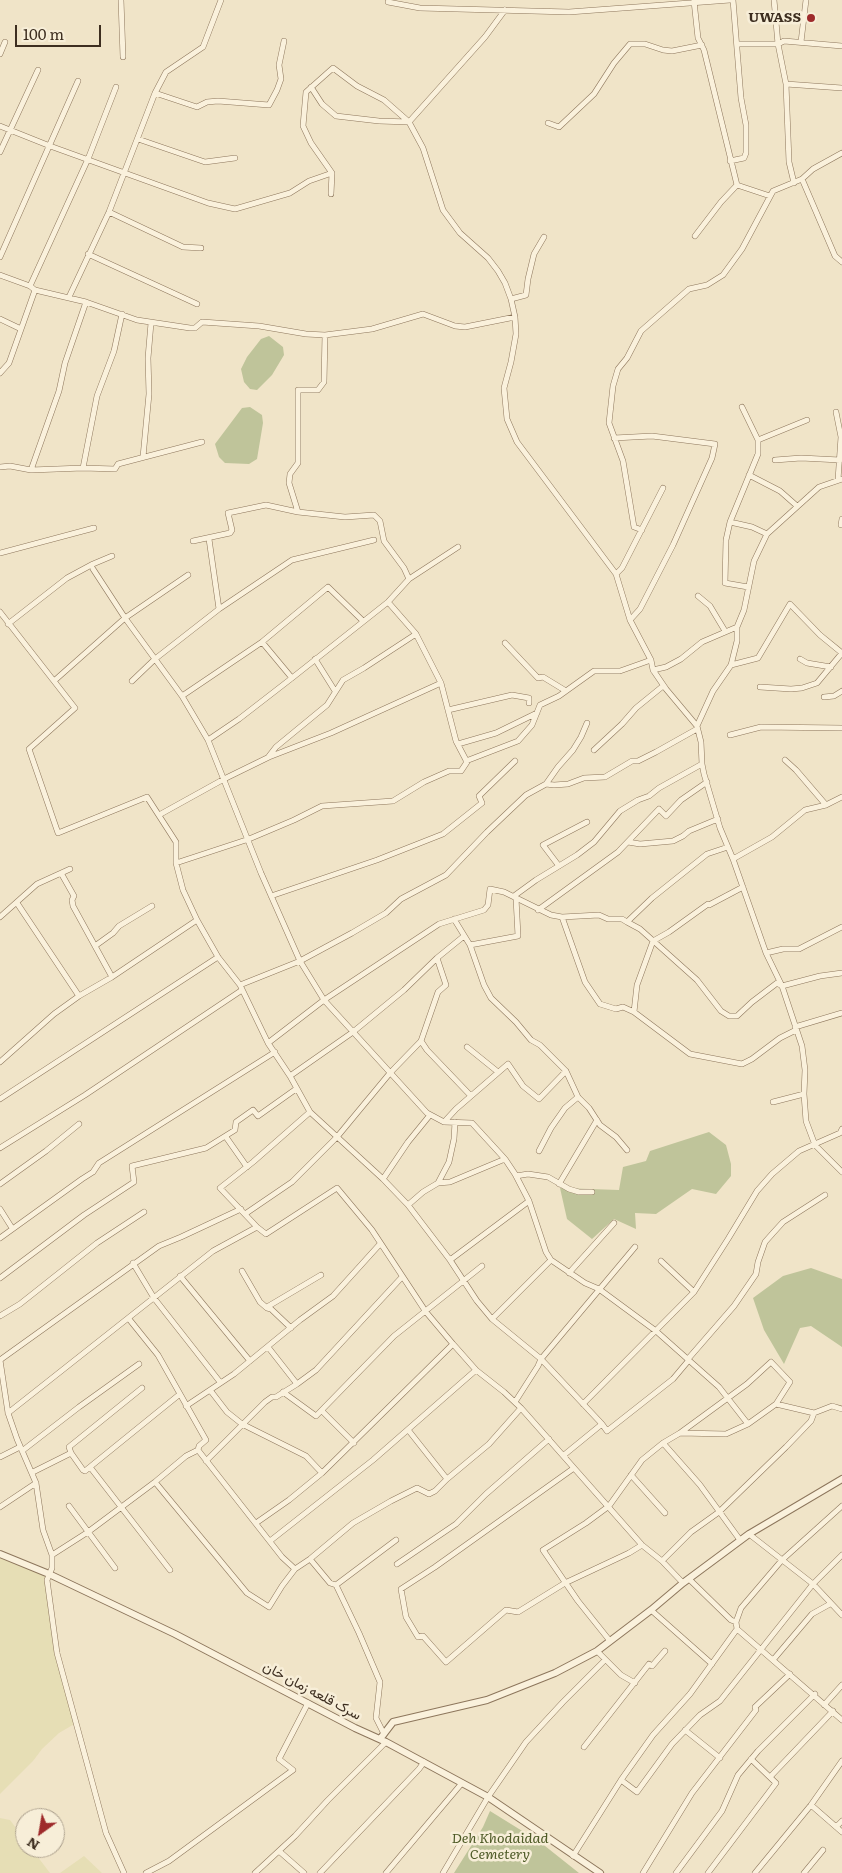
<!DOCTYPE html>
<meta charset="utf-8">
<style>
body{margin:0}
#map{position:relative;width:842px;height:1873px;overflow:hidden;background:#f0e4c8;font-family:Literata,serif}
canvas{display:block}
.north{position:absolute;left:15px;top:1808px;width:50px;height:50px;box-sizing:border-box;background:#f7eed8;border:1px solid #ada18e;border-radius:50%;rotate:212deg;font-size:14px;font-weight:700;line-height:20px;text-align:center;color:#3d2e20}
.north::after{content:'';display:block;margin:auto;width:18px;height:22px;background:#9e2a2b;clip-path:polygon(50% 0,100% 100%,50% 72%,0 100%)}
.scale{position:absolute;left:15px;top:25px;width:86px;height:22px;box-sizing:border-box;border:2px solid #3d2e20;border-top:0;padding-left:6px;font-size:15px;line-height:18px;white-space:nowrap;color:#3d2e20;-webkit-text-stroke:4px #f7eed8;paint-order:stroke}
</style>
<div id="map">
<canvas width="842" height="1873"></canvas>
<div class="north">N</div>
<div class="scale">100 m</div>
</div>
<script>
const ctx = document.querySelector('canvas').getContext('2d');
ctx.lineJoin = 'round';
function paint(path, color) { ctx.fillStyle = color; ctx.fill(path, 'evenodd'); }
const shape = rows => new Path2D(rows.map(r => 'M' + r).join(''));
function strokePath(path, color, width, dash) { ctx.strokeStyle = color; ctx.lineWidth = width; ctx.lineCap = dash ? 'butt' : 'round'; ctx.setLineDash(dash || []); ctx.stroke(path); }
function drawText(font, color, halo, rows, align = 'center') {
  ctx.font = font + ' Literata,Vazirmatn,serif'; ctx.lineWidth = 5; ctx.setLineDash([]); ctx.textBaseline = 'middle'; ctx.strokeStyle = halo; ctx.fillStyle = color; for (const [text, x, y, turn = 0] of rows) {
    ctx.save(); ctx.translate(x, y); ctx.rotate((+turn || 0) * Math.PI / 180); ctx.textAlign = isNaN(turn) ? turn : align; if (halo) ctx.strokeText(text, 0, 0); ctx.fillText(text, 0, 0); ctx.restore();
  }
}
paint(shape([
 [0,1554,49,1574,47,1580,57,1653,76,1723,59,1733,42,1749,33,1761,0,1794],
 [0,1818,10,1820,25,1840,25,1848,31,1848,50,1873,0,1873],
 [84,1856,102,1873,60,1873]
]), '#e6deb5');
paint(shape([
 [269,336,283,347,284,355,272,375,257,390,250,389,244,382,241,369,247,357,261,339],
 [250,407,262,415,263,423,257,459,249,464,225,463,219,457,215,444,242,408],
 [709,1132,726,1145,731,1164,731,1176,716,1194,692,1189,656,1214,635,1213,636,1229,614,1219,592,1239,567,1219,560,1188,619,1190,623,1167,646,1161,650,1151],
 [811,1268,842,1279,842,1347,811,1326,800,1328,784,1364,764,1330,753,1298,783,1276],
 [490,1811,540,1842,579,1873,454,1873,483,1827]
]), '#bfc49a');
const minor = shape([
 [121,0,123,57],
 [774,0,778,44,786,84,789,162,794,183],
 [694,1,698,38,704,50,737,185,770,196],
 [388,2,420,8,569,12,730,0],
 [801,42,806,0],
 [738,44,778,44,784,41,842,46],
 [0,54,5,42],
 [786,84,842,88],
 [311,87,322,104,336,116,379,121,409,122,485,37,505,10],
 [155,93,197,107,207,102,218,101,269,105,277,90,281,79,279,65,284,41],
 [548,123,559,127,594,94,614,63,630,44,645,44,663,50,672,51,702,45],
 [0,126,50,146,208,203,235,209,290,193,309,181,332,173],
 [138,139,205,162,235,158],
 [0,152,38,70],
 [730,161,744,158,746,153,746,125,741,98,733,0],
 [802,179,835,256,842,262],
 [331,194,332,173,311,143,303,126,306,92,333,68,357,86,384,100,409,122,423,148,443,210,460,233,488,258,498,271,505,283,511,299,515,317,516,334,511,362,504,388,507,419,517,442,616,574,630,620,651,660,653,670,666,689,697,726,701,742,702,764,704,774,720,828,733,859,766,953,782,986,802,1046,805,1070,804,1094,806,1121,815,1145,842,1172],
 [109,212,183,247,201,248],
 [695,236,721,202,737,185],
 [88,254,197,304],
 [0,257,78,81],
 [0,275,30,286,35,290,86,302,137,320,190,328,195,328,202,322,259,326,306,334,325,335,372,329,423,314,455,326,465,327,515,317],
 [30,286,88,159,116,87],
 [69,297,109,212,155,93,166,72,203,47,221,0],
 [511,299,526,295,528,279,534,254,544,237],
 [0,319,21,329],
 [0,373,9,363,35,290],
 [742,407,758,440,758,454,730,522,726,540,725,583,748,587],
 [836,412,841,437,838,480],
 [614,438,652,436,715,444,712,458,673,545,640,609,630,620],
 [758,440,807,420],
 [143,457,149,394,148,358,151,323],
 [775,460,801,458,840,460],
 [0,467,10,466,31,470,83,468,115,469,118,464,202,442],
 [83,468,97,396,114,351,122,314],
 [31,470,59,391,65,363,86,302],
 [749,475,780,491,797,506],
 [298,512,289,483,290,474,298,463,298,390,318,390,324,382,325,335],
 [730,522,752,527,767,534],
 [841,525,842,519],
 [642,530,634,527,623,461,609,423,613,386,618,369,627,358,641,331,689,289,707,285,723,275,742,249,773,191,802,179,813,169,842,153],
 [209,539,219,609],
 [193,541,230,533,232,530,228,513,266,505,298,512,345,517,374,515,380,521,384,541,404,568,409,579],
 [0,553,94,528],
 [93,569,125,618,182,696,208,740,261,873,300,961,324,1000,427,1113,444,1122,472,1123,505,1159,515,1174,529,1201,546,1252,551,1260,585,1283,599,1289,656,1331,719,1387,748,1424],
 [616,574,622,568,663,488],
 [698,596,710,606,725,631],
 [0,612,75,708,29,749,58,833,147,797,176,842,176,863,183,890,197,920,218,957,240,985,268,1043,290,1076,310,1112,383,1179,408,1205,450,1260,477,1301,492,1319,541,1359,602,1424,564,1455],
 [8,624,67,578,93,564,112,556],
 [262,642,292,678],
 [505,643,538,678,543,677,566,691],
 [315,659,335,691],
 [800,659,807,663,831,667],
 [731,665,758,658,790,604,820,635,842,653],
 [653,670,666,667,681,659,702,642,737,627],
 [54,681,125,618,188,575],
 [132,681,155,659,219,609,292,560,374,540],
 [760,687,791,689,802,688,817,683,842,653],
 [182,696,262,642,328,587,363,621],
 [824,697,834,696,842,691],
 [448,710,512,695,529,698,529,703],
 [697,726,713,691,731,665,737,641,737,627,744,610,754,561,767,534,819,487,842,479],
 [730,735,761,727,842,728],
 [208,740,239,719,292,678,388,602,409,579,458,547],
 [458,744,496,733,537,713],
 [594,750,622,724,636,708,663,686],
 [269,756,276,747,327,705,343,680,364,668,416,634],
 [785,760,796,770,826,805],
 [466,761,518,741,532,725,540,705,559,696,594,671,620,671,651,660],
 [546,784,554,785,568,784,584,778,605,777,632,761,638,761,656,752,697,729],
 [159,815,224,779,269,757,331,733,441,683],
 [628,842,640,844,673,841,683,836,689,831,718,819],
 [733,859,772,837,805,810,826,805,842,797],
 [176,863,249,839,294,820,322,806,393,801,424,782,449,771,461,771,467,762,456,741,441,683,416,634,388,602],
 [559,866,543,845,587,822],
 [61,873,74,896,72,900,73,906,112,977],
 [271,896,377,860,443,834,482,803,479,796,515,761],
 [514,896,536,880,577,855,594,842,620,811,638,800,649,796,659,788,702,764],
 [17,903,79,996],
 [538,910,618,852,659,809,666,816,681,800,707,782],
 [0,917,37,884,70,869],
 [562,917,585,982,600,1004,616,1009,623,1007,634,1012,690,1054,742,1064,752,1059,780,1038,796,1030],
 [454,919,470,945,484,985,491,998,516,1022,531,1040,540,1045,566,1071,578,1097,589,1108,600,1125,616,1137,627,1150],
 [627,922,652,898,707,854,728,847],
 [470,945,518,936,516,898],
 [95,946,113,933,119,926,152,906],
 [766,953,783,949,799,949,842,927],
 [437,958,446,985,438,992,421,1041,427,1050,471,1096],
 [240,985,300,961,352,933,386,913,401,899,446,875,487,832,526,795,546,784,558,767,573,750,581,737,587,723],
 [634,1012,637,985,653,941,669,932,708,904,709,905,743,887],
 [795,1027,842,1013],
 [268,1043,324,1000,439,924,484,910,488,905,490,889,504,892,551,915,562,917,599,915,608,919,622,919,627,922,640,929,697,980,721,1011,729,1016,737,1016,752,1002,777,983,782,986,820,976,842,973],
 [467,1047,498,1072],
 [0,1062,54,1014,79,996,112,977,197,920],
 [290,1076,353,1032,404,990,437,958,464,936],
 [0,1099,218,957],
 [773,1102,804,1094],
 [310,1112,253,1162,220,1188,257,1227,266,1234,337,1188,372,1230,426,1312,453,1344,476,1370,504,1392,521,1408,642,1545,662,1561,683,1583],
 [445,1121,456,1109,508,1064,523,1086,539,1099,566,1071],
 [226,1137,247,1167],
 [0,1148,85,1095,242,990],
 [539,1151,551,1128,565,1108,578,1097],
 [516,1176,528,1174,548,1177,569,1189,579,1192,592,1192],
 [383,1179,408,1142,430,1115],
 [438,1183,449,1162,454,1139,455,1122],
 [0,1184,46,1151,79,1124],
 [559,1184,597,1120],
 [408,1205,423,1192,438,1183,450,1182,505,1159],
 [0,1209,12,1228],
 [245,1214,292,1182,337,1137,390,1073,421,1041],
 [0,1238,82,1179,93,1172,99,1163,275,1052],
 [450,1260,529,1201],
 [661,1261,694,1292],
 [133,1263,154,1298,220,1382],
 [242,1271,260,1302,267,1308,271,1309,291,1328],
 [569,1273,614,1223],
 [180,1276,250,1361],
 [0,1278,84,1215,134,1182,132,1166,206,1148,235,1130,236,1122,253,1110,258,1116,296,1089],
 [267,1307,321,1275],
 [0,1316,20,1304,97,1243,144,1212],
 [129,1319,158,1355,206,1440,199,1446,198,1450],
 [492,1319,551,1260],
 [268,1347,297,1384],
 [688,1359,734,1306,756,1274,758,1262,765,1242,773,1233,783,1222,825,1195],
 [0,1360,8,1413,17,1439,36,1483,43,1530,52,1555,52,1568,47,1580,57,1653,106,1833,124,1873],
 [0,1360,159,1246,181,1237,241,1209],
 [142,1388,69,1447,71,1453,83,1470,85,1471,180,1394],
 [210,1390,227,1412,242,1424,306,1456,322,1473],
 [283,1392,316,1416,394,1336,482,1266],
 [515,1402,538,1366,541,1359,635,1247],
 [583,1404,694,1292,728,1239,757,1191,772,1174,799,1151,840,1133,842,1129],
 [186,1406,234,1374,300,1320,333,1296,380,1244],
 [322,1411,354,1443],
 [8,1413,213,1251,257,1227],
 [602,1424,607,1431,673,1379,689,1360],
 [409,1431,447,1479],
 [680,1433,747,1384,771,1362,790,1382,776,1404],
 [663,1443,700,1485,740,1540],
 [22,1451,79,1407,139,1364],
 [0,1457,20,1447],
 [206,1461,265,1402,272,1397,276,1397,297,1384,316,1370,402,1277],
 [90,1467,170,1570],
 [574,1468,435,1567,401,1589,406,1617,418,1637,423,1636,446,1662,506,1610,518,1612,565,1583,629,1553,642,1545],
 [33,1472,71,1453],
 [631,1475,665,1513],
 [155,1482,247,1593,269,1607,282,1586,295,1569,310,1559,353,1523,391,1501,417,1488,429,1494,435,1491,447,1479,489,1444,521,1408],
 [69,1506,115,1568],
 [0,1507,36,1483],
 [256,1523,289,1500,322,1473,453,1344],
 [749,1534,813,1584,842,1615],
 [270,1541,373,1460,476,1370],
 [52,1555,88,1532,155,1482,186,1456,198,1450,282,1557,295,1569],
 [310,1559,330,1583,336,1585,359,1633,380,1682,376,1718,384,1734],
 [662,1561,691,1532,719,1512,786,1447,811,1421,814,1413],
 [397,1564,456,1524,486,1494,549,1439],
 [689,1579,731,1620,736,1622],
 [336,1585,396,1540],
 [651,1610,712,1664],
 [737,1629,842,1720],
 [610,1641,578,1601,543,1550,586,1523,609,1506,642,1460,663,1443,680,1433,726,1434,748,1424,776,1404,814,1413,832,1406,842,1409],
 [597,1651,621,1675,635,1683],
 [773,1660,812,1614,830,1604],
 [824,1705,842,1685],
 [685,1730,720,1758],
 [584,1747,649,1664,652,1666,665,1651],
 [770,1777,833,1711],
 [621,1780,637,1792,672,1744,700,1715,720,1701,813,1584,842,1555],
 [811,1805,842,1832],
 [836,1827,842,1821],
 [279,1851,304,1873],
 [573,1856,621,1780,653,1735,690,1694,737,1629,736,1622,741,1608,782,1560,842,1506],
 [146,1873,169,1861,293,1770,279,1759,308,1703],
 [255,1873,295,1836,328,1800,386,1742],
 [320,1873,419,1769,424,1762],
 [386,1873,462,1783],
 [443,1873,488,1797,526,1742,563,1702,605,1660],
 [643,1873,692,1793,756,1710,755,1707,790,1674],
 [676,1873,722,1811,738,1775,758,1751,815,1694],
 [708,1873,776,1783,751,1759],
 [755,1873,811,1805,842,1761],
 [804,1873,823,1850]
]);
const tertiary = shape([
 [0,1554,49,1574,175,1634,355,1728,386,1742,488,1797,600,1873],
 [380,1739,393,1722,487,1700,555,1673,597,1651,651,1610,683,1583,749,1534,842,1479]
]);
strokePath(minor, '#8d765c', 6);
strokePath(tertiary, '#8d765c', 8);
strokePath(minor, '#faf1dc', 5);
strokePath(tertiary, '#faf1dc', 6);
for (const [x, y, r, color] of [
 [811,18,5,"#9e2a2b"]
]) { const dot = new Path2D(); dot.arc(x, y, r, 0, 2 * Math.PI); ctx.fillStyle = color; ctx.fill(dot); strokePath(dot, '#f7eed8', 2); }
drawText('bold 14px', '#3d2e20', '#f7eed8', [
 ["UWASS",801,18]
], 'right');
drawText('14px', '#3d2e20', '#f7eed8', [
 ["سرک قلعه زمان خان",312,1691,28]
]);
drawText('italic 14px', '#4d5a26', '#f7eed8', [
 ["Deh Khodaidad",500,1839],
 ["Cemetery",500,1855]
]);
</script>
